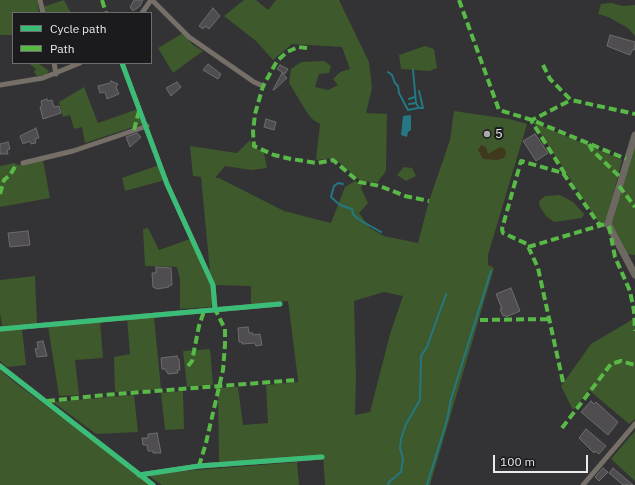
<!DOCTYPE html>
<style>
body{margin:0}
#map{position:relative;width:635px;height:485px;overflow:hidden;background:#333234;font-family:"IBM Plex Sans",sans-serif}
canvas{display:block}
.legend{position:absolute;left:12px;top:12px;width:140px;height:52px;box-sizing:border-box;background:#1b1a1c;border:1px solid #6e6d6f;margin:0;padding:5px 7px;list-style:none;font-size:12px;color:#ebe9ec}
.legend li{display:flex;align-items:center;gap:8px;height:20px}
.legend b{width:20px;border:1px solid #6e6d6f}
.scale{position:absolute;left:493px;top:455px;width:95px;height:18px;box-sizing:border-box;border:2px solid #ebe9ec;border-top:0;padding-left:5px;font-size:12px;line-height:14px;white-space:nowrap;color:#ebe9ec;-webkit-text-stroke:3px #1b1a1c;paint-order:stroke}
</style>
<div id="map">
<canvas width="635" height="485"></canvas>
<ul class="legend">
<li><b style="height:5px;background:#3abd76"></b>Cycle path</li>
<li><b style="height:5px;background:#58b947"></b>Path</li>
</ul>
<div class="scale">100 m</div>
</div>
<script>
const ctx = document.querySelector('canvas').getContext('2d');
ctx.lineJoin = 'round';
function paint(path, color) { ctx.fillStyle = color; ctx.fill(path, 'evenodd'); }
const shape = rows => new Path2D(rows.map(r => 'M' + r).join(''));
function strokePath(path, color, width, dash) { ctx.strokeStyle = color; ctx.lineWidth = width; ctx.lineCap = dash ? 'butt' : 'round'; ctx.setLineDash(dash || []); ctx.stroke(path); }
function drawText(font, color, halo, rows, align = 'center') {
  ctx.font = font + ' "IBM Plex Sans",sans-serif'; ctx.lineWidth = 4; ctx.setLineDash([]); ctx.textBaseline = 'middle'; ctx.strokeStyle = halo; ctx.fillStyle = color; for (const [text, x, y, turn = 0] of rows) {
    ctx.save(); ctx.translate(x, y); ctx.rotate((+turn || 0) * Math.PI / 180); ctx.textAlign = isNaN(turn) ? turn : align; if (halo) ctx.strokeText(text, 0, 0); ctx.fillText(text, 0, 0); ctx.restore();
  }
}
paint(shape([
 [0,0,38,0,39,13,13,13,13,35,0,35],
 [64,0,71,13,45,13,43,7],
 [244,0,256,0,268,10,276,0,339,0,369,62,372,88,366,113,387,114,386,171,377,183,360,180,334,158,316,160,320,124,312,119,306,111,289,83,291,69,301,62,324,61,331,66,329,73,319,74,315,87,328,90,338,85,333,79,340,72,350,69,342,47,292,44,273,60,256,41,224,16],
 [611,3,623,6,635,5,635,36,628,28,608,17,598,14,601,4],
 [183,33,193,45,203,51,173,73,158,48],
 [425,46,434,49,437,68,430,71,401,69,399,55],
 [28,63,38,63,49,71,46,75,37,76,34,72,36,69],
 [84,87,98,123,138,109,145,123,85,143,82,127,74,129,70,115,63,117,59,102],
 [454,111,509,119,527,124,488,255,488,265,494,268,430,485,325,485,323,455,219,462,218,388,238,387,243,425,268,423,266,385,298,382,298,380,288,301,251,305,251,286,216,285,210,272,201,177,193,176,190,146,237,153,250,140,252,145,264,153,267,168,251,170,225,166,215,178,219,178,284,211,331,223,345,187,355,181,362,185,361,188,368,203,359,213,370,228,384,236,418,243,429,201,450,140],
 [384,292,403,296,390,334,370,412,355,415,356,377,354,301],
 [533,122,622,160,606,223,600,222,597,220],
 [635,141,635,255,625,254,611,226],
 [43,160,50,198,0,207,0,166,14,163,18,165],
 [159,165,165,180,125,191,122,178],
 [404,167,412,168,416,176,406,181,397,175],
 [560,195,573,202,584,214,582,218,554,222,546,216,540,207,539,201,545,196],
 [148,228,159,250,190,239,210,281,215,296,211,307,180,309,180,279,177,267,145,266,143,229],
 [35,276,37,323,2,326,0,313,0,280],
 [154,316,161,389,115,392,114,357,130,354,127,318],
 [635,318,635,419,629,424,589,390,573,410,561,386,591,344],
 [100,321,103,358,75,360,79,395,59,396,48,326],
 [22,329,26,365,7,367,0,361,0,331],
 [210,349,213,385,187,387,183,351],
 [0,370,13,381,152,485,0,485],
 [183,391,184,429,165,430,161,393],
 [134,395,138,432,96,434,53,402],
 [635,431,635,481,611,459],
 [297,462,299,485,162,485,146,474]
]), '#3e592b');
paint(shape([
 [481,145,486,147,488,154,500,147,505,149,506,154,504,158,497,160,483,159,478,150]
]), '#40391d');
paint(shape([
 [411,115,411,130,408,132,407,137,401,135,403,116]
]), '#247883');
strokePath(shape([
 [413,70,416,103,419,108,423,108,419,91],
 [388,72,392,75,395,83,398,86,399,93,408,110,418,108],
 [409,99,415,97],
 [409,104,416,103],
 [343,184,338,183,334,186,331,197,340,205,352,209,353,214,358,219,381,232],
 [388,485,389,482,401,472,403,459,400,448,401,439,406,424,420,400,421,356,427,347,446,294],
 [427,485,447,420,451,399,491,271]
]), '#247883', 2);
const building = shape([
 [134,0,143,0,140,6,133,11,130,7,134,0],
 [213,8,220,16,209,29,205,26,203,29,199,26,213,8],
 [610,35,635,42,635,50,633,49,630,55,607,46,610,35],
 [208,64,221,74,218,79,203,70,208,64],
 [280,65,288,69,285,74,277,69,280,65],
 [282,73,287,78,274,90,273,90,282,73],
 [111,81,118,84,116,87,119,94,107,99,105,92,100,93,98,86,110,83,111,81],
 [177,82,181,87,171,96,166,88,177,82],
 [47,99,48,101,52,100,54,107,59,106,61,113,43,119,40,107,42,106,41,101,47,99],
 [266,119,276,122,274,130,264,127,266,119],
 [36,128,39,138,35,139,36,143,31,144,30,141,23,144,20,136,36,128],
 [137,133,141,137,130,147,126,137,137,133],
 [535,134,548,153,536,161,523,141,535,134],
 [8,142,10,149,7,150,8,154,0,154,0,144,8,142],
 [28,231,30,245,10,247,8,233,28,231],
 [156,267,171,268,172,285,169,285,169,287,157,289,153,287,152,273,156,273,156,267],
 [511,288,520,311,506,317,505,315,503,316,500,309,502,309,496,294,511,288],
 [248,327,249,333,253,333,253,335,260,334,262,345,256,346,255,343,242,344,242,342,239,342,238,328,248,327],
 [43,341,47,356,37,357,35,349,38,348,37,342,43,341],
 [177,356,178,359,179,359,180,370,177,370,178,373,168,374,165,369,162,369,161,358,177,356],
 [591,401,594,404,596,402,618,422,608,435,581,412,591,401],
 [586,429,606,446,599,454,595,451,594,453,579,438,586,429],
 [157,433,161,453,153,453,153,451,148,451,147,445,143,445,142,438,148,438,148,434,157,433],
 [603,468,608,472,599,481,595,477,603,468],
 [613,468,633,485,623,485,609,473,613,468]
]);
paint(building, '#4f4d4f');
strokePath(building, '#6e6c6d', 1);
strokePath(shape([
 [40,0,43,13],
 [152,0,189,37,254,82,263,86],
 [142,13,151,0],
 [54,63,56,74],
 [122,63,167,184,213,285,215,309],
 [0,85,43,78,80,63],
 [23,163,73,151,147,126],
 [0,329,280,304],
 [0,366,153,485],
 [139,475,199,466,322,457],
 [583,485,635,424]
]), '#766f67', 5);
strokePath(shape([
 [635,135,608,224,635,275]
]), '#6e6862', 7);
strokePath(shape([
 [102,0,106,13],
 [459,0,499,110,532,120,626,159],
 [307,48,298,47,287,52,277,61,263,86,255,114,253,132,254,146,274,155,291,159,317,163,333,160,359,182,380,186,405,196,429,201],
 [543,65,550,79,571,100,635,114],
 [134,130,139,111],
 [589,144,592,150,621,178],
 [565,174,532,122,532,120,571,100],
 [619,186,635,207],
 [0,194,4,180,10,175,16,165],
 [609,226,615,257,630,291,634,311,635,331],
 [528,247,602,225],
 [480,320,550,319],
 [188,366,192,361,199,326,204,311],
 [563,382,538,268,527,244,503,233,502,229,521,161,563,173,598,223,602,225,608,224],
 [47,401,104,395,297,380],
 [562,428,611,364,621,361,635,365],
 [199,466,206,443,223,370,225,345,225,329,215,309]
]), '#58b947', 4, [8, 4]);
strokePath(shape([
 [122,63,167,184,213,285,215,309],
 [0,329,280,304],
 [0,366,153,485],
 [139,475,199,466,322,457]
]), '#3abd76', 5);
for (const [x, y, r, color] of [
 [487,134,4,"#aba9ac"]
]) { const dot = new Path2D(); dot.arc(x, y, r, 0, 2 * Math.PI); ctx.fillStyle = color; ctx.fill(dot); strokePath(dot, '#1b1a1c', 1.5); }
drawText('13px', '#ebe9ec', '#1b1a1c', [
 ["5",495,134]
], 'left');
</script>
